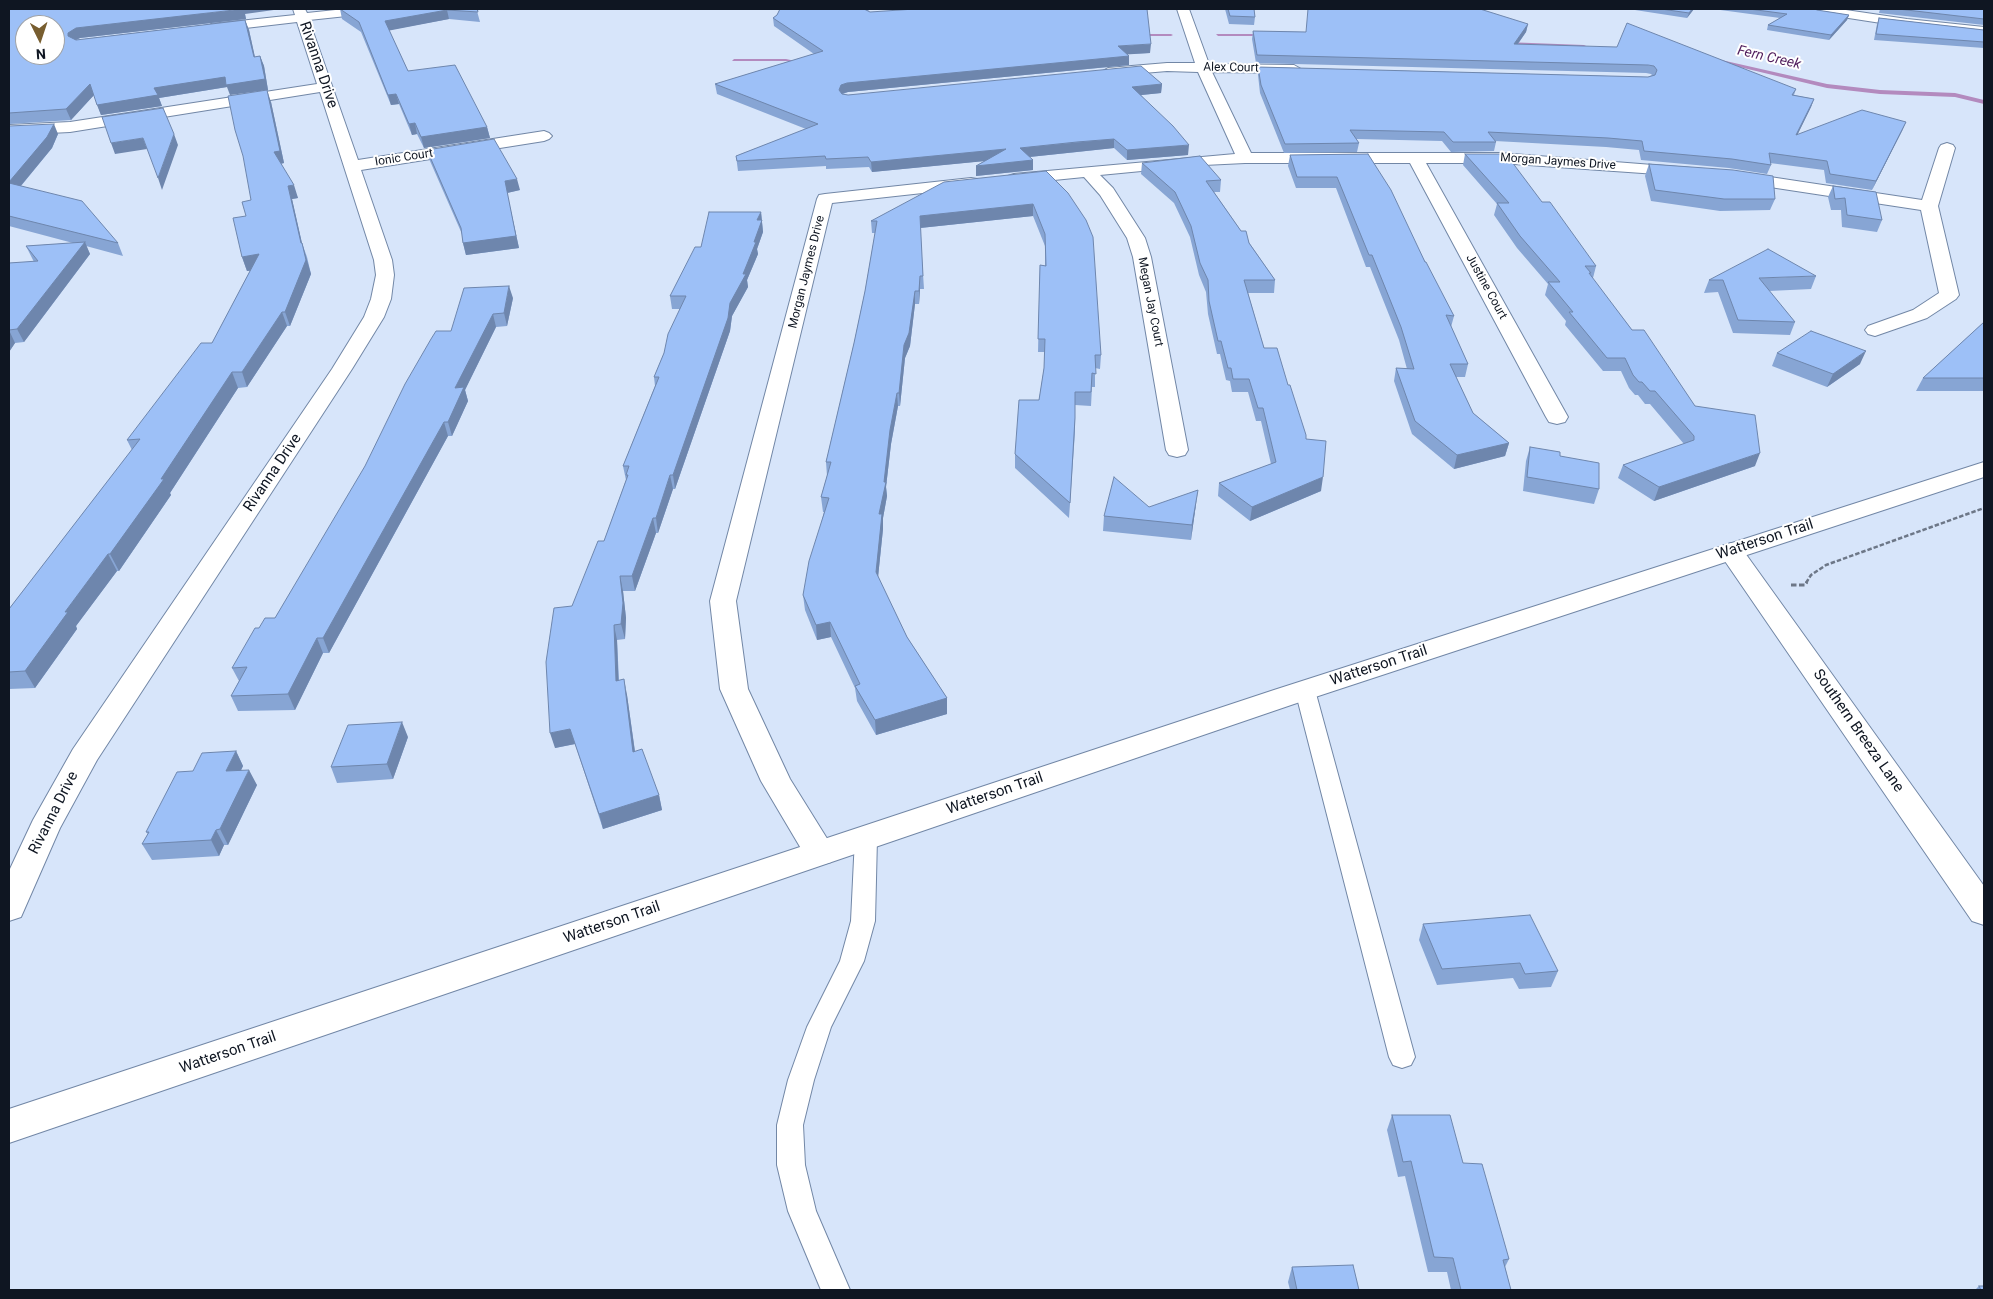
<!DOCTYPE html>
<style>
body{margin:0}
#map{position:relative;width:1993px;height:1299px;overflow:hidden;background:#d7e5fa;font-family:Roboto,sans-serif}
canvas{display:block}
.frame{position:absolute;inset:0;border:10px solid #0f1622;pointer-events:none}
.north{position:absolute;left:15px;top:15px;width:50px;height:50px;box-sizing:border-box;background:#fff;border:1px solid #9fa2a7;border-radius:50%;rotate:176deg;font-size:14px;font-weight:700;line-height:20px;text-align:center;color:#0f1622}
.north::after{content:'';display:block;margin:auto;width:18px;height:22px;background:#785e30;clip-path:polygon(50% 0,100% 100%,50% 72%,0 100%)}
</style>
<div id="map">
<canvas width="1993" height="1299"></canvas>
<div class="frame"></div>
<div class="north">N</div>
</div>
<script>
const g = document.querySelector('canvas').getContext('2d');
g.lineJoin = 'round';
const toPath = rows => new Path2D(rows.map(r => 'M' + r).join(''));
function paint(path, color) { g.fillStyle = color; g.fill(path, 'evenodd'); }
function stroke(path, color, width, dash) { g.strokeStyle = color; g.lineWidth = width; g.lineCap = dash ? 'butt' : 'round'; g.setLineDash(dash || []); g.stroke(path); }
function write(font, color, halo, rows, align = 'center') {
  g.font = font + ' Roboto,sans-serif'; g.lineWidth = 4; g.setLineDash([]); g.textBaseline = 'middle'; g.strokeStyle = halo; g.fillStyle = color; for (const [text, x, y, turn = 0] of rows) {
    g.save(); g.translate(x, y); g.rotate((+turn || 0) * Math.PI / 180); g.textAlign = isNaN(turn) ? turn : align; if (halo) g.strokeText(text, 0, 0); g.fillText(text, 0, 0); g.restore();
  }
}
paint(toPath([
 [1136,34,1171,34,1173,35,1171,36,1138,36,1136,34],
 [1216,34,1265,34,1267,35,1265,36,1218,36,1216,34],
 [1505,42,1584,45,1586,46,1584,47,1507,44,1505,42],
 [1708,57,1827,84,1880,90,1955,93,1984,100,1984,104,1955,97,1880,94,1827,88,1706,59,1708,57],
 [734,59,786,59,804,63,802,64,786,61,732,61,734,59]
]), '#b38abe');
const service = toPath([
 [1305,684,1312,685,1315,690,1415,1057,1411,1065,1402,1068,1393,1065,1389,1057,1295,690,1298,685,1305,684],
 [866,830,874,832,877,838,875,921,864,961,831,1027,814,1080,803,1125,805,1165,816,1211,850,1290,821,1290,788,1211,777,1165,777,1125,788,1080,807,1027,840,961,851,921,855,838,858,832,866,830]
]);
const minor = toPath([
 [293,9,305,9,307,13,345,9,381,9,375,13,309,20,358,160,544,131,549,133,552,136,549,139,544,141,361,170,392,260,394,275,391,299,384,317,352,369,97,760,60,828,21,917,9,921,9,871,33,820,73,749,332,369,364,317,371,299,376,275,374,260,320,92,70,132,9,135,9,125,70,122,317,84,297,22,211,32,205,28,211,24,295,15,293,9],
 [1177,9,1189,9,1209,64,1294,65,1301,69,1294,73,1212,72,1251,153,1500,153,1691,168,1693,171,1691,174,1685,176,1500,163,1426,163,1568,417,1565,422,1557,424,1549,422,1546,417,1410,163,1245,163,1204,165,1100,175,1113,188,1145,238,1151,257,1188,450,1185,455,1177,457,1169,455,1166,450,1133,257,1127,238,1100,195,1084,177,1014,184,1008,182,1006,179,1008,176,1014,174,1235,154,1198,72,1167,71,1108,76,1101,72,1108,68,1167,63,1195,63,1177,9],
 [1810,9,1839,9,1907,19,1984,27,1984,35,1907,27,1816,13,1810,9],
 [1947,143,1953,145,1955,148,1938,206,1959,295,1956,299,1927,318,1875,336,1868,334,1865,330,1868,326,1913,310,1939,293,1921,210,1737,182,1731,180,1729,177,1731,174,1737,172,1922,200,1939,148,1941,145,1947,143],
 [971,178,977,179,979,183,977,187,832,203,736,601,748,689,790,779,836,853,831,862,820,865,809,862,761,781,720,689,710,601,817,199,819,195,825,194,971,178],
 [1731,543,1740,546,1984,886,1984,925,1972,921,1718,551,1722,546,1731,543]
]);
const secondary = toPath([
 [1984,462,1984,477,1294,704,9,1143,9,1109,1274,690,1984,462]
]);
stroke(service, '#7287a6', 2);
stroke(minor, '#7287a6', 2);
stroke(secondary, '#7287a6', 2);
stroke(toPath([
 [1806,583,1811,575,1826,565,1984,508]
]), '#6d7787', 2.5, [4.5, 2]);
stroke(toPath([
 [1791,585,1805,585,1807,582]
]), '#6d7787', 3, [5.5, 2.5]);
paint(service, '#fff');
paint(minor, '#fff');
paint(secondary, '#fff');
paint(toPath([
 [9,9,245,14,246,19,80,38,76,40,245,20,249,30,255,57,260,56,264,66,268,90,227,87,159,98,162,106,101,115,94,95,71,120,9,124],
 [340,9,481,9,477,11,480,22,449,19,389,30,408,71,487,127,490,138,424,148,417,134,412,135,399,104,391,105,361,32,342,19],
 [780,9,892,9,870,9,868,11,870,12,1150,53,1127,54,1129,56,1129,65,848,92,843,94,848,95,1162,84,1161,93,1141,95,1188,155,1127,160,1114,148,1077,152,1029,157,1033,160,1033,170,976,176,976,166,984,161,872,172,869,167,826,169,826,166,738,171,736,156,806,129,717,94,715,84,814,54,774,26,773,18,777,15],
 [1225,9,1254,9,1255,17,1254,25,1229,24],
 [1635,9,1694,9,1687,18,1635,10],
 [1713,9,1815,9,1817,10,1849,15,1847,20,1829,40,1767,30,1768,25,1780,18],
 [1880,9,1984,9,1984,25,1879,13],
 [1879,18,1984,30,1984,48,1874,40,1877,24],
 [1528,24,1526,32,1518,44,1796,89,1794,95,1814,99,1811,107,1797,135,1906,122,1902,131,1872,190,1826,183,1824,170,1770,163,1771,165,1767,174,1729,168,1641,160,1639,150,1606,147,1495,141,1496,142,1494,151,1451,152,1442,141,1356,139,1359,143,1357,152,1284,153,1260,93,1258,75,1258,67,1648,77,1652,75,1651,74,1646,73,1256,63,1252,39,1253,31,1306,32],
 [271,102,284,163,281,164,298,198,292,199,302,243,307,257,311,274,290,326,287,326,247,387,238,388,170,493,171,495,119,571,117,571,76,626,77,629,35,688,9,689,9,609,132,450,127,440,212,343,250,271,247,271,242,257,246,216,251,200],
 [9,126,58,134,52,148,21,186,118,243,123,256,86,246,90,254,24,342,15,343,9,352,9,263,34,262,26,246,73,243,9,226],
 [427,150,520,190,507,193,519,248,466,255,463,243,462,234,430,161],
 [1368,154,1454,316,1451,327,1468,364,1465,377,1456,377,1473,413,1509,443,1505,456,1454,469,1412,434,1394,381,1396,368,1407,369,1399,340,1370,267,1366,267,1336,188,1296,188,1288,166,1290,155],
 [1465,154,1542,202,1596,266,1593,278,1592,278,1632,330,1695,406,1755,466,1654,501,1618,478,1623,465,1684,444,1650,404,1645,404,1638,395,1635,395,1629,388,1621,371,1603,371,1565,325,1566,321,1545,295,1548,284,1517,248,1494,215,1497,204,1463,165],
 [1142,163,1221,180,1220,192,1214,192,1275,280,1274,293,1248,293,1264,348,1288,385,1306,439,1321,491,1250,521,1218,496,1219,483,1271,464,1261,421,1256,421,1248,392,1232,392,1230,381,1226,380,1220,354,1217,354,1208,314,1206,292,1199,275,1190,237,1174,203,1141,174],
 [1649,164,1775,199,1770,210,1720,211,1651,201,1645,176],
 [1046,171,1101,355,1100,369,1095,368,1095,387,1092,387,1091,406,1075,405,1075,432,1069,518,1015,468,1015,454,1039,400,1044,368,1045,352,1038,352,1040,265,1045,266,1045,246,1033,216,920,228,924,289,920,289,919,304,915,304,910,346,905,358,900,406,898,406,891,444,886,487,887,496,883,518,883,529,878,577,907,637,947,698,947,714,876,735,857,701,855,688,831,637,817,640,805,610,803,595,824,512,823,512,821,497,827,476,826,462,854,343,865,291,875,233,872,233,871,221],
 [1833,186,1882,220,1877,232,1842,227,1841,210,1831,210,1828,197],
 [761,212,763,232,757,249,758,254,747,280,748,287,732,316,730,331,675,489,673,489,658,533,656,533,635,591,623,591,626,618,625,639,617,640,619,680,627,695,635,751,659,795,662,810,603,829,575,744,555,748,572,606,604,541,626,480,623,466,655,386,654,377,664,353,680,309,672,309,670,296,701,247],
 [1816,276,1811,289,1769,291,1795,322,1790,335,1733,333,1718,292,1704,293,1709,280],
 [513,298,507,326,496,327,465,390,468,401,452,436,448,436,329,653,323,653,295,710,238,711,231,696,239,681,232,668,259,628,275,618,451,331],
 [1984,322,1984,391,1916,391,1923,378],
 [1777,353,1860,364,1827,387,1772,366],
 [1530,447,1560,456,1599,489,1594,504,1523,491,1526,461],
 [1196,504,1191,540,1103,531,1104,516,1149,507],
 [408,737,393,779,337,783,331,767],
 [236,751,243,766,241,770,257,785,228,845,224,845,219,856,152,860,142,844,148,834,146,832,193,771],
 [1423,924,1558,971,1551,987,1519,989,1513,978,1437,985,1419,940],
 [1392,1115,1463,1163,1509,1259,1505,1267,1511,1290,1451,1290,1447,1272,1428,1272,1405,1176,1398,1177,1387,1130],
 [1292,1267,1359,1290,1290,1290,1288,1282],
 [1979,1286,1984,1290,1975,1290]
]), '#87a5d4');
paint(toPath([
 [243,9,281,9,245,14,246,19,80,38,72,42,68,36,68,33,76,28],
 [1692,9,1694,9,1687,18,1689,13],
 [447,10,449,19,387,31,385,21],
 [1849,15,1847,20,1829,40,1831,35],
 [245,20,249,30,257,67,254,57],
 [1528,24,1526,32,1512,52,1514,44],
 [1151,44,1150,53,1118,55,1118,46],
 [260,56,264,66,268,90,230,95,227,87,159,98,162,106,101,115,97,105],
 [1129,56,1129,65,848,92,841,94,839,90,841,85,847,83],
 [90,84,94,95,71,120,66,109],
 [1162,84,1161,93,1132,96,1132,87],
 [267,90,271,102,284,163,278,164,274,152],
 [396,94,399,104,391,105,388,95],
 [1814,99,1811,107,1793,144,1796,135],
 [1906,122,1902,131,1872,190,1876,181],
 [415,123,417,134,412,135,409,124],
 [54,124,58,134,52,148,14,194,9,182],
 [487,127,490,138,424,148,421,137],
 [174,134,178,145,162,190,158,178],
 [143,138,147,149,115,154,111,143],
 [1114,139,1114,148,1020,158,1020,148],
 [1189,145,1188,155,1127,160,1127,150],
 [1006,149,1006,159,872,172,871,162],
 [1033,160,1033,170,976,176,976,166],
 [517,179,520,190,507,193,519,248,466,255,463,243,505,181],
 [294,185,298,198,292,199,305,257,301,243,288,186],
 [1033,204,1033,216,920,228,920,216],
 [761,212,763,232,757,249,758,254,747,280,748,287,732,316,730,331,675,489,673,475,730,303,743,274,754,242,757,220],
 [85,242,90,254,24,342,17,329],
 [302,243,311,274,290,326,285,312],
 [259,254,264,268,247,271,242,257],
 [920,276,920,289,919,304,919,291],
 [509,286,513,298,507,326,504,313],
 [915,291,915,304,910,346,905,358,900,406,899,393,904,345],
 [282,312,287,326,247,387,242,372],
 [493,314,496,327,465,390,468,401,452,436,448,422,455,388],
 [9,330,15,343,9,352],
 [1866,351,1860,364,1827,387,1833,374],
 [232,372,238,388,170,493,171,495,119,571,110,554],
 [897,393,898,406,891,444,886,487,887,496,883,518,883,529,877,587,876,572,879,514,890,430],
 [444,422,448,436,329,653,323,638],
 [1509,443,1505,456,1454,469,1457,455],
 [1760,453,1755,466,1654,501,1659,487],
 [670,475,673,489,658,533,656,518],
 [1323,477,1321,491,1250,521,1252,507],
 [1198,490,1196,504,1191,540,1192,525],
 [653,518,656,533,635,591,632,576],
 [108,554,117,571,76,626,77,629,35,688,25,671,65,612],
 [620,576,623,591,626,618,625,639,621,624],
 [830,622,831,637,817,640,816,625],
 [614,625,617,640,619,696,616,681],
 [317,638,323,653,295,710,288,694],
 [624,679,627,695,637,767,633,752],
 [947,698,947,714,876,735,875,720],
 [402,722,408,737,393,779,387,764],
 [570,729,575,744,555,748,550,733],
 [236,751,243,766,233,787,226,771],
 [249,770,257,785,228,845,220,829],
 [659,795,662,810,603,829,599,814],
 [216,830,224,845,219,856,211,840]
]), '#6e86ad');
const building = toPath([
 [9,9,243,9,76,28,68,33,68,36,76,40,245,20,254,57,260,56,265,79,226,85,225,77,154,88,158,95,97,105,90,84,66,109,9,113,9,9],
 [25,25,55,25,55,55,25,55,25,25],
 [340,9,477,9,478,12,447,10,385,21,408,71,455,65,487,127,421,137,415,123,409,124,396,94,388,95,359,22,340,9],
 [780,9,864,9,870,12,915,9,1147,9,1151,44,1118,46,1129,56,847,83,841,85,839,90,842,94,848,95,1141,66,1162,84,1132,87,1173,126,1189,145,1127,150,1114,139,1077,142,1020,148,1033,160,976,166,1006,149,871,162,868,157,826,159,825,156,737,161,736,156,818,124,715,84,823,51,773,18,777,15,780,9],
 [1228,9,1254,9,1255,17,1230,16,1228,9],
 [1308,9,1480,9,1528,24,1514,44,1617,47,1627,23,1796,89,1792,95,1814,99,1796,135,1862,110,1906,122,1876,181,1830,174,1827,161,1769,153,1771,165,1732,159,1644,151,1642,141,1608,138,1488,132,1496,142,1453,142,1444,132,1350,130,1359,143,1285,144,1261,85,1258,67,1648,77,1655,75,1657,70,1654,66,1648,65,1257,55,1253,31,1306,32,1308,9],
 [1661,9,1692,9,1689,13,1661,9],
 [1749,9,1815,9,1817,10,1849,15,1831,35,1768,25,1787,14,1749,9],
 [1898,9,1984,9,1984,19,1898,9],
 [1879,18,1984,30,1984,42,1876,34,1879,18],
 [267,90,280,151,274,152,294,185,288,186,301,243,302,243,306,260,285,312,282,312,242,372,232,372,161,479,164,479,110,554,108,554,65,612,68,612,25,671,9,672,9,609,140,439,127,440,201,343,212,343,259,254,242,257,233,218,246,216,242,202,251,200,243,156,235,130,228,96,267,90],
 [163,108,174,134,158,178,143,138,111,143,102,117,163,108],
 [54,124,47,137,9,182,9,126,54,124],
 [494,139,517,179,505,181,516,236,463,243,461,228,427,150,494,139],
 [1368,154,1391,190,1425,262,1426,262,1454,316,1446,315,1468,364,1450,364,1473,413,1509,443,1457,455,1415,421,1396,368,1414,369,1401,327,1372,255,1369,255,1337,177,1297,177,1290,155,1368,154],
 [1465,154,1506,154,1542,202,1550,202,1596,266,1585,266,1591,273,1589,273,1632,330,1644,330,1695,406,1755,415,1760,453,1659,487,1623,465,1694,440,1694,436,1655,391,1650,391,1642,382,1639,382,1633,375,1625,358,1607,358,1569,312,1573,312,1548,282,1560,282,1520,236,1497,203,1509,203,1465,154],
 [1200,156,1221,180,1206,181,1241,231,1246,231,1249,243,1275,280,1244,280,1264,348,1277,348,1288,385,1290,385,1306,435,1306,439,1326,441,1323,477,1252,507,1219,483,1276,462,1263,408,1258,408,1249,379,1233,379,1231,368,1228,368,1221,341,1218,341,1209,301,1208,280,1200,263,1191,226,1175,192,1142,163,1200,156],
 [1649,164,1733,170,1773,176,1775,199,1724,199,1655,190,1649,164],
 [1046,171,1068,193,1086,220,1093,237,1101,355,1095,355,1096,374,1092,373,1091,392,1075,392,1075,418,1070,503,1015,454,1019,400,1039,400,1044,368,1045,339,1038,339,1040,265,1046,266,1045,234,1033,204,920,216,923,276,920,276,919,291,915,291,909,333,904,345,899,393,897,393,890,430,884,482,886,482,879,514,882,514,876,572,907,637,947,698,875,720,855,686,860,684,830,622,816,625,803,595,809,561,829,498,821,497,831,462,826,462,854,343,865,291,877,221,871,221,944,182,1046,171],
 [9,183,82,201,118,243,9,216,9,183],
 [1833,186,1876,192,1882,220,1847,215,1845,198,1835,199,1833,186],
 [709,212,761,212,757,220,762,220,754,242,756,242,743,274,746,274,730,303,728,318,673,475,670,475,656,518,653,518,632,576,620,576,623,603,621,624,614,625,616,681,624,679,633,752,642,749,659,795,599,814,570,729,550,733,546,662,554,608,572,606,598,541,604,541,628,475,626,475,629,466,623,466,659,377,654,377,664,353,668,334,686,296,670,296,695,247,701,247,709,212],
 [85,242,17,329,9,330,9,263,38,261,26,246,85,242],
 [1768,249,1816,276,1759,278,1795,322,1738,320,1723,280,1709,280,1768,249],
 [509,286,504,313,493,314,455,388,464,387,448,422,444,422,323,638,317,638,288,694,231,696,247,667,232,668,255,628,259,628,265,618,275,618,365,466,405,384,431,339,436,331,451,331,464,288,509,286],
 [1984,322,1984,378,1923,378,1984,322],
 [1811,331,1866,351,1833,374,1777,353,1811,331],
 [1530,447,1560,452,1560,456,1599,463,1599,489,1527,477,1530,447],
 [1114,477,1149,507,1198,490,1192,525,1104,516,1114,477],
 [402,722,387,764,331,767,348,725,402,722],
 [236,751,226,771,249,770,220,829,216,830,211,840,142,844,149,832,146,832,177,772,193,771,202,753,236,751],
 [1530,915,1558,971,1525,974,1520,963,1442,969,1423,924,1530,915],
 [1392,1115,1450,1115,1463,1163,1482,1164,1509,1259,1503,1260,1511,1290,1461,1290,1453,1258,1434,1257,1411,1161,1403,1162,1392,1115],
 [1353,1265,1359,1290,1297,1290,1292,1267,1353,1265],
 [1979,1286,1984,1286,1984,1290,1981,1290,1979,1286]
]);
paint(building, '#9dc0f7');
stroke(building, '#6e86ad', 1);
write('12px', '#0f1622', '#fff', [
 ["Alex Court",1231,68,1],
 ["Ionic Court",404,158,-9],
 ["Morgan Jaymes Drive",1558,162,4],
 ["Morgan Jaymes Drive",807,272,-76],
 ["Justine Court",1486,287,61],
 ["Megan Jay Court",1150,302,79]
]);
write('italic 14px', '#501d5c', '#fff', [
 ["Fern Creek",1769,58,13]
]);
write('15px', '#0f1622', '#fff', [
 ["Rivanna Drive",318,65,71],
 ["Rivanna Drive",273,473,-56],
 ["Watterson Trail",1765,540,-18],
 ["Watterson Trail",1379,666,-18],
 ["Southern Breeza Lane",1858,731,55],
 ["Watterson Trail",995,794,-19],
 ["Rivanna Drive",54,813,-63],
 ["Watterson Trail",612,923,-19],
 ["Watterson Trail",228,1053,-19]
]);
</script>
